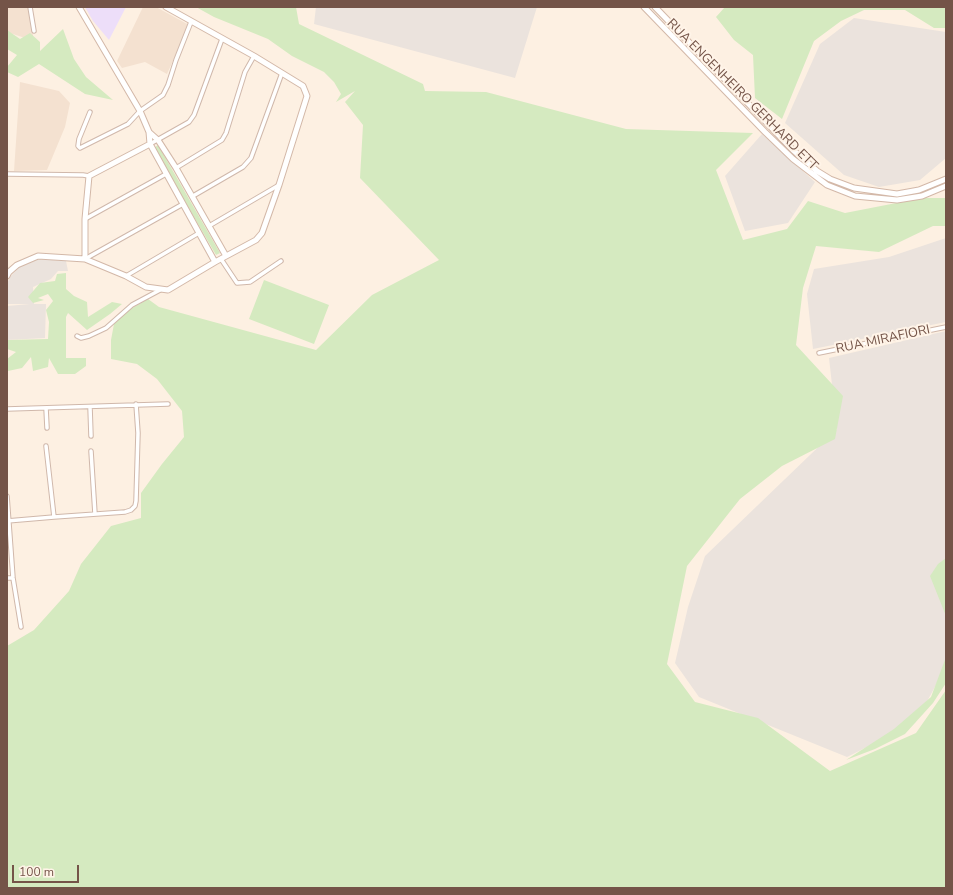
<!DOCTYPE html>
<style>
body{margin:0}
#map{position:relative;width:953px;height:895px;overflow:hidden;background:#fdf0e2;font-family:"Nunito Sans",sans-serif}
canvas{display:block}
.frame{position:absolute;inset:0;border:8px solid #745448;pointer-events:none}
.scale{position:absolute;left:12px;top:865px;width:67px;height:18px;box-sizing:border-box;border:2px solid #745448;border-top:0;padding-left:5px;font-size:12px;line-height:14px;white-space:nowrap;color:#745448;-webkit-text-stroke:3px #fff4e8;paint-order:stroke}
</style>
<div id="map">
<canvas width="953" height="895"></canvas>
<div class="frame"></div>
<div class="scale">100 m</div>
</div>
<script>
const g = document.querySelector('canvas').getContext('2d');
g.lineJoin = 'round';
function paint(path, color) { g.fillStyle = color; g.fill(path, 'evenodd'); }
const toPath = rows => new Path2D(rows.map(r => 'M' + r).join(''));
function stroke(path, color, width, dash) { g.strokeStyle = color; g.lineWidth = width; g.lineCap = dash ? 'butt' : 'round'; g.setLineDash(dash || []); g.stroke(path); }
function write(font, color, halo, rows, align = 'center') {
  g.font = font + ' "Nunito Sans",sans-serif'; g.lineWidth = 4; g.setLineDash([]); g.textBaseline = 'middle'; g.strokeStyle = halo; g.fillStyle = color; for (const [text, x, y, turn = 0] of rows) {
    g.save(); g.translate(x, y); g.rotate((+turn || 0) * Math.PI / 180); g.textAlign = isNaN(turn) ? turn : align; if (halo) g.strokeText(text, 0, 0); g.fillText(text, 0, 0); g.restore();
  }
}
paint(toPath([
 [7,7,28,7,34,41,7,32],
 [143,7,156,7,189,25,167,74,145,62,122,68,117,61],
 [20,82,59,91,70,103,65,127,47,170,14,171]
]), '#f4e1d0');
paint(toPath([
 [316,7,537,7,515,78,314,24],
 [854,18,946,32,946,158,920,180,879,187,844,175,785,123,820,44],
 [762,134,815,182,788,223,745,231,725,176],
 [946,238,946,322,813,349,807,294,814,269,889,257],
 [40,259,66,261,68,271,58,271,51,279,33,287,34,304,46,304,45,338,7,340,7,306,30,304,7,304,7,284,10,277,21,265],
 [946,331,946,367,945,368,946,382,946,667,915,723,847,757,699,697,675,663,688,607,705,556,837,429,829,358]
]), '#ebe3dd');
paint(toPath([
 [85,7,126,7,109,40,93,21]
]), '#eddef9');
paint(toPath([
 [196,7,296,7,299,24,423,84,425,91,486,92,626,129,753,133,716,170,743,240,787,229,808,201,845,213,922,198,946,198,946,226,933,226,879,252,816,246,803,288,796,345,843,396,835,439,782,466,740,499,687,566,667,664,695,702,758,718,830,771,916,733,946,690,946,888,7,888,7,646,34,630,69,591,81,564,111,526,141,518,141,493,162,464,184,437,182,411,157,379,137,364,111,359,111,340,114,324,127,311,148,299,159,307,316,350,372,295,439,260,360,178,363,125,345,102,355,91,336,102,341,94,334,82,324,72,292,56,268,39,214,17],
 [725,7,946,7,946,28,934,28,905,10,864,10,841,21,814,41,782,119,755,98,753,55,734,40,716,17],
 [63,29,74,59,86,77,113,100,85,94,39,64,18,77,7,72,7,67,17,55,7,49,7,30,20,39,30,33,40,42,40,51],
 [158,145,220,253,216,255,154,148],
 [66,273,66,289,74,296,87,302,88,317,112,302,122,304,110,314,87,330,68,313,66,317,66,358,86,358,86,366,75,374,58,374,49,358,48,367,33,371,31,357,22,368,8,371,7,359,16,352,7,349,7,340,48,339,49,322,46,310,53,301,48,294,38,298,44,300,33,303,28,297,40,283,55,281,57,274],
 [264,280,329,305,314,344,249,319],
 [946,558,946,616,930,576,938,564],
 [946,657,946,683,933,703,905,734,875,749,846,760,894,729,931,697]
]), '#d5eac0');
const street = toPath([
 [30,7,34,31],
 [90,112,79,139,78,146,80,148,128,124,140,111,163,95,168,85,176,60,191,22],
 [150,144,189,122,194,115,222,39],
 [176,168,222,140,226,133,245,72,254,56],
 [7,174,83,175,89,176],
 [193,196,243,167,251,158,282,73],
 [85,219,166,174],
 [209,226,279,185],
 [85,259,183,204],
 [221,259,237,283,250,282,281,261],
 [126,276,199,233],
 [77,336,81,338,89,336,106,328,132,305,160,290],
 [819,353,946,327],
 [90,407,91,436],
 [46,408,47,428],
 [7,409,168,404],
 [46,446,54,517],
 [91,451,95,514],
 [7,496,13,578,21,627],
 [7,521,54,517,125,512,131,510,135,506,136,501,138,433,136,404],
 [7,578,13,578]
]);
const secondary = toPath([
 [79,7,140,111,149,132,150,144,215,262],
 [644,7,765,132,793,159,827,185,855,196,897,200,922,196,946,186],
 [655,7,793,150,817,171,830,179,854,188,897,194,919,190,946,179],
 [149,132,158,140,176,168,226,256],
 [150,144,89,176,85,219,85,259,126,276,146,287,168,290,215,262,256,240,262,233,279,185,307,96,303,86,254,56,166,7],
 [7,276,9,272,17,265,38,256,85,259]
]);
stroke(street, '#d0b8ab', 5.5);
stroke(secondary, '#d3b8a8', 7);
stroke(street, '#fff', 3.5);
stroke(secondary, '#fff', 5);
write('13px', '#745448', '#fff4e8', [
 ["RUA ENGENHEIRO GERHARD ETT",742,95,45],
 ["RUA MIRAFIORI",883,340,-12]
]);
</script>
